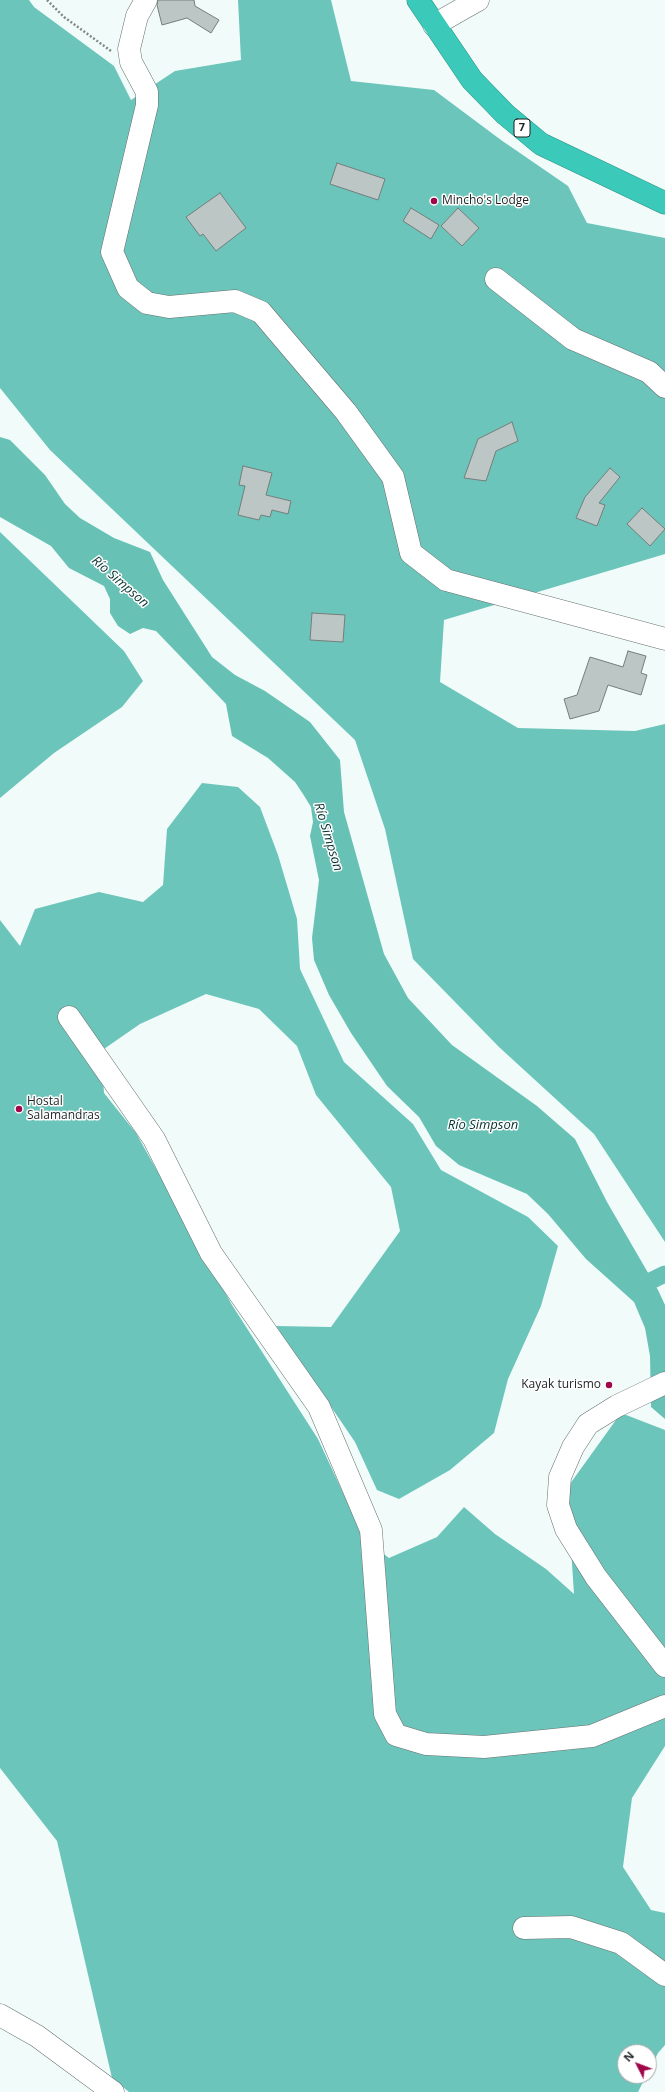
<!DOCTYPE html>
<meta charset="utf-8">
<style>
body{margin:0}
#map{position:relative;width:665px;height:2092px;overflow:hidden;background:#f1fcfa;font-family:"Open Sans",sans-serif}
canvas{display:block}
.north{position:absolute;left:617px;top:2044px;width:40px;height:40px;box-sizing:border-box;background:#fff;border:1px solid #a5a7a7;border-radius:50%;rotate:312deg;font-size:11px;font-weight:700;line-height:16px;text-align:center;color:#1e2222}
.north::after{content:'';display:block;margin:auto;width:14px;height:18px;background:#a0064a;clip-path:polygon(50% 0,100% 100%,50% 72%,0 100%)}
</style>
<div id="map">
<canvas width="665" height="2092"></canvas>
<div class="north">N</div>
</div>
<script>
const g = document.querySelector('canvas').getContext('2d');
g.lineJoin = 'round';
function paint(path, color) { g.fillStyle = color; g.fill(path, 'evenodd'); }
const toPath = rows => new Path2D(rows.map(r => 'M' + r).join(''));
function stroke(path, color, width, dash) { g.strokeStyle = color; g.lineWidth = width; g.lineCap = dash ? 'butt' : 'round'; g.setLineDash(dash || []); g.stroke(path); }
function write(font, color, halo, rows, align = 'center') {
  g.font = font + ' "Open Sans",sans-serif'; g.lineWidth = 3; g.setLineDash([]); g.textBaseline = 'middle'; g.strokeStyle = halo; g.fillStyle = color; for (const [text, x, y, turn = 0] of rows) {
    g.save(); g.translate(x, y); g.rotate((+turn || 0) * Math.PI / 180); g.textAlign = isNaN(turn) ? turn : align; if (halo) g.strokeText(text, 0, 0); g.fillText(text, 0, 0); g.restore();
  }
}
paint(toPath([
 [0,0,29,0,34,7,114,66,131,100,175,71,241,60,238,0,331,0,351,81,434,90,501,140,568,186,587,223,665,238,665,554,444,620,440,682,518,728,635,731,665,724,665,1242,594,1134,499,1047,413,959,385,829,355,740,50,450,0,388],
 [0,532,124,651,143,681,122,707,54,753,0,798],
 [202,783,238,787,260,807,278,855,297,919,300,969,344,1062,413,1124,441,1170,528,1217,558,1246,541,1306,508,1379,494,1433,450,1470,399,1499,377,1490,355,1442,276,1326,331,1327,400,1231,391,1187,316,1095,297,1046,259,1009,206,994,140,1024,101,1051,104,1093,136,1133,232,1305,318,1439,365,1540,389,1558,437,1537,464,1507,495,1534,546,1569,574,1594,567,1488,621,1413,665,1430,665,1746,632,1798,623,1867,651,1910,665,1913,665,2045,658,2053,649,2071,649,2052,625,2052,625,2076,646,2076,638,2092,129,2092,112,2078,57,1841,0,1768,0,920,20,946,35,909,99,892,143,902,163,885,167,829]
]), '#6cc5ba');
paint(toPath([
 [0,437,10,440,45,475,65,504,80,518,114,538,150,552,163,580,212,657,235,675,265,691,310,722,340,760,344,812,384,954,408,998,452,1045,537,1106,575,1139,607,1202,658,1290,665,1305,665,1419,651,1407,650,1356,645,1328,634,1302,586,1259,548,1214,527,1194,459,1165,436,1146,419,1117,387,1086,351,1033,329,995,314,960,312,938,319,880,310,836,313,822,311,807,303,794,295,782,268,758,232,736,226,704,156,631,143,628,130,634,118,626,110,613,110,599,104,586,69,568,51,546,0,517]
]), '#68c1b5');
stroke(toPath([
 [636,1288,665,1274]
]), '#68c1b5', 17);
const building = toPath([
 [158,0,194,0,195,6,219,20,211,33,187,18,162,25,157,5,158,0],
 [337,163,385,179,378,200,330,184,337,163],
 [220,193,246,228,216,251,203,234,200,236,186,217,220,193],
 [411,208,439,225,431,239,403,221,411,208],
 [458,208,479,228,462,246,441,226,458,208],
 [512,422,518,441,496,451,486,481,464,478,478,439,512,422],
 [243,466,272,473,266,495,291,501,288,514,272,510,270,517,261,515,259,520,238,515,245,486,239,485,243,466],
 [610,468,620,477,599,503,605,505,597,526,576,518,585,497,610,468],
 [642,508,665,529,650,546,627,524,642,508],
 [312,613,345,615,343,642,310,640,312,613],
 [628,651,646,656,641,673,647,675,641,695,608,685,599,711,570,719,564,699,577,695,590,657,623,667,628,651]
]);
paint(building, '#bcc7c5');
stroke(building, '#747e7c', 1);
const minor = toPath([
 [146,0,137,16,129,49,131,62,147,92,147,105,112,252,128,288,147,303,169,307,235,301,261,312,346,412,393,477,411,553,446,580,665,639],
 [434,25,478,0],
 [496,279,573,339,649,372,665,387],
 [69,1017,154,1139,211,1253,319,1407,371,1530,385,1714,396,1735,426,1744,484,1747,592,1736,665,1706],
 [665,1383,617,1406,588,1424,573,1447,560,1477,558,1505,566,1529,596,1577,665,1666],
 [524,1928,571,1927,621,1943,665,1975],
 [0,2015,37,2036,113,2092]
]);
const highway = toPath([
 [418,0,472,80,505,114,541,144,665,203]
]);
stroke(minor, '#66706e', 23);
stroke(highway, '#318f85', 23);
stroke(toPath([
 [47,0,64,17,111,51]
]), '#818988', 2.5, [2, 2]);
stroke(minor, '#fff', 22);
stroke(highway, '#3bc9ba', 22);
for (const [x, y, r, color] of [
 [434,201,4,"#a0064a"],
 [19,1109,4,"#a0064a"],
 [609,1385,4,"#a0064a"]
]) { const dot = new Path2D(); dot.arc(x, y, r, 0, 2 * Math.PI); g.fillStyle = color; g.fill(dot); stroke(dot, '#fff', 1.5); }
for (const [x, y, w] of [
 [522,128,16]
]) { const box = new Path2D(); box.roundRect(x - w / 2, y - 9, w, 18, 3); g.fillStyle = '#fff'; g.fill(box); stroke(box, '#1e2222', 1); }
write('bold 11px', '#1e2222', null, [
 ["7",522,128]
]);
write('12px', '#1e2222', '#fff', [
 ["Mincho's Lodge",442,201],
 ["Hostal",27,1102],
 ["Salamandras",27,1116],
 ["Kayak turismo",601,1385,"right"]
], 'left');
write('italic 13px', '#05322d', '#fff', [
 ["Río Simpson",120,582,41],
 ["Río Simpson",328,837,73],
 ["Río Simpson",483,1125]
]);
</script>
